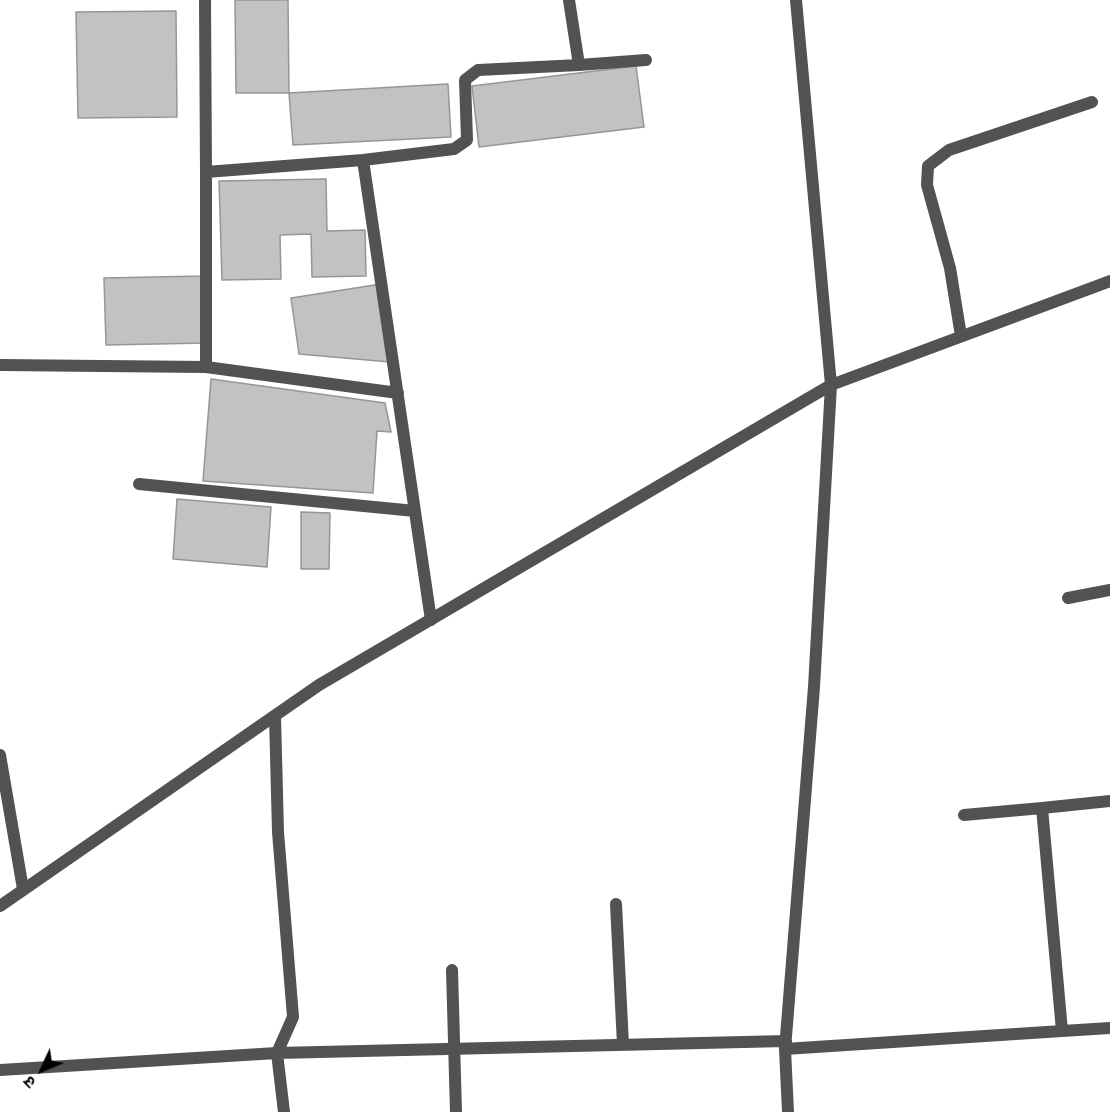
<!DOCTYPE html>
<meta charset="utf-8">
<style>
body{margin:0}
#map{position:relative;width:1110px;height:1112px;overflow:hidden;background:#fff;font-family:"Exo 2","Noto Sans Devanagari",sans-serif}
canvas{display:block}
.north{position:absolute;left:12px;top:1040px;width:60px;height:60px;-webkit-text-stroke:4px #fff;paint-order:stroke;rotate:226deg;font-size:16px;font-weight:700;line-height:24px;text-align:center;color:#000}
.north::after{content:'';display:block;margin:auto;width:21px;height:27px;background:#000;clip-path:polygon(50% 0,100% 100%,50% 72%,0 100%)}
</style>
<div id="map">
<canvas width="1110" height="1112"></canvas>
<div class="north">उ</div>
</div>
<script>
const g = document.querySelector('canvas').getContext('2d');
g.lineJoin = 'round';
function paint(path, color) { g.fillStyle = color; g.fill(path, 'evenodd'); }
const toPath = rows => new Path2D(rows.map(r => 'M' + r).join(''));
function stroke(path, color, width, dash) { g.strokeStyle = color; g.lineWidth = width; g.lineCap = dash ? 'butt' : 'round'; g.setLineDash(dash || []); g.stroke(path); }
const building = toPath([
 [235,0,288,0,289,93,236,93,235,0],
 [176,11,177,117,78,118,76,12,176,11],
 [636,66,644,127,479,147,472,86,636,66],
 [448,84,451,137,293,145,289,93,448,84],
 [326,179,327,231,365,230,366,276,312,277,311,234,280,235,281,279,222,280,219,181,326,179],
 [204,276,206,343,106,345,104,278,204,276],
 [381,284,390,362,299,354,291,298,381,284],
 [211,379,385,403,391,432,377,431,373,493,203,481,211,379],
 [177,499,271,507,267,567,173,559,177,499],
 [301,512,330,513,329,569,301,569,301,512]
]);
paint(building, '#c2c2c2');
stroke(building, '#969696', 1.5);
stroke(toPath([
 [205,0,206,172,363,160,431,620],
 [579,65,646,60],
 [363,160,454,149,467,140,465,80,478,70,579,65,569,0],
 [206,172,206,367,398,393],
 [961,336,950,268,927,185,928,166,949,150,1092,102],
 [0,365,206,367],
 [139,484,415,511],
 [1068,598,1110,590],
 [0,755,23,889],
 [964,815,1042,808],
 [616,904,623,1045],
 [452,970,456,1112],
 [1062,1031,1110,1028],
 [785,1049,814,687,831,385,796,0],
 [0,1070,277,1053,293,1017,278,832,275,716],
 [284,1112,277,1053,786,1041],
 [788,1112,785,1049,1062,1031,1042,808,1110,801]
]), '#525252', 12);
stroke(toPath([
 [0,906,319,685,831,385,1110,281]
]), '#525252', 12);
</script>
